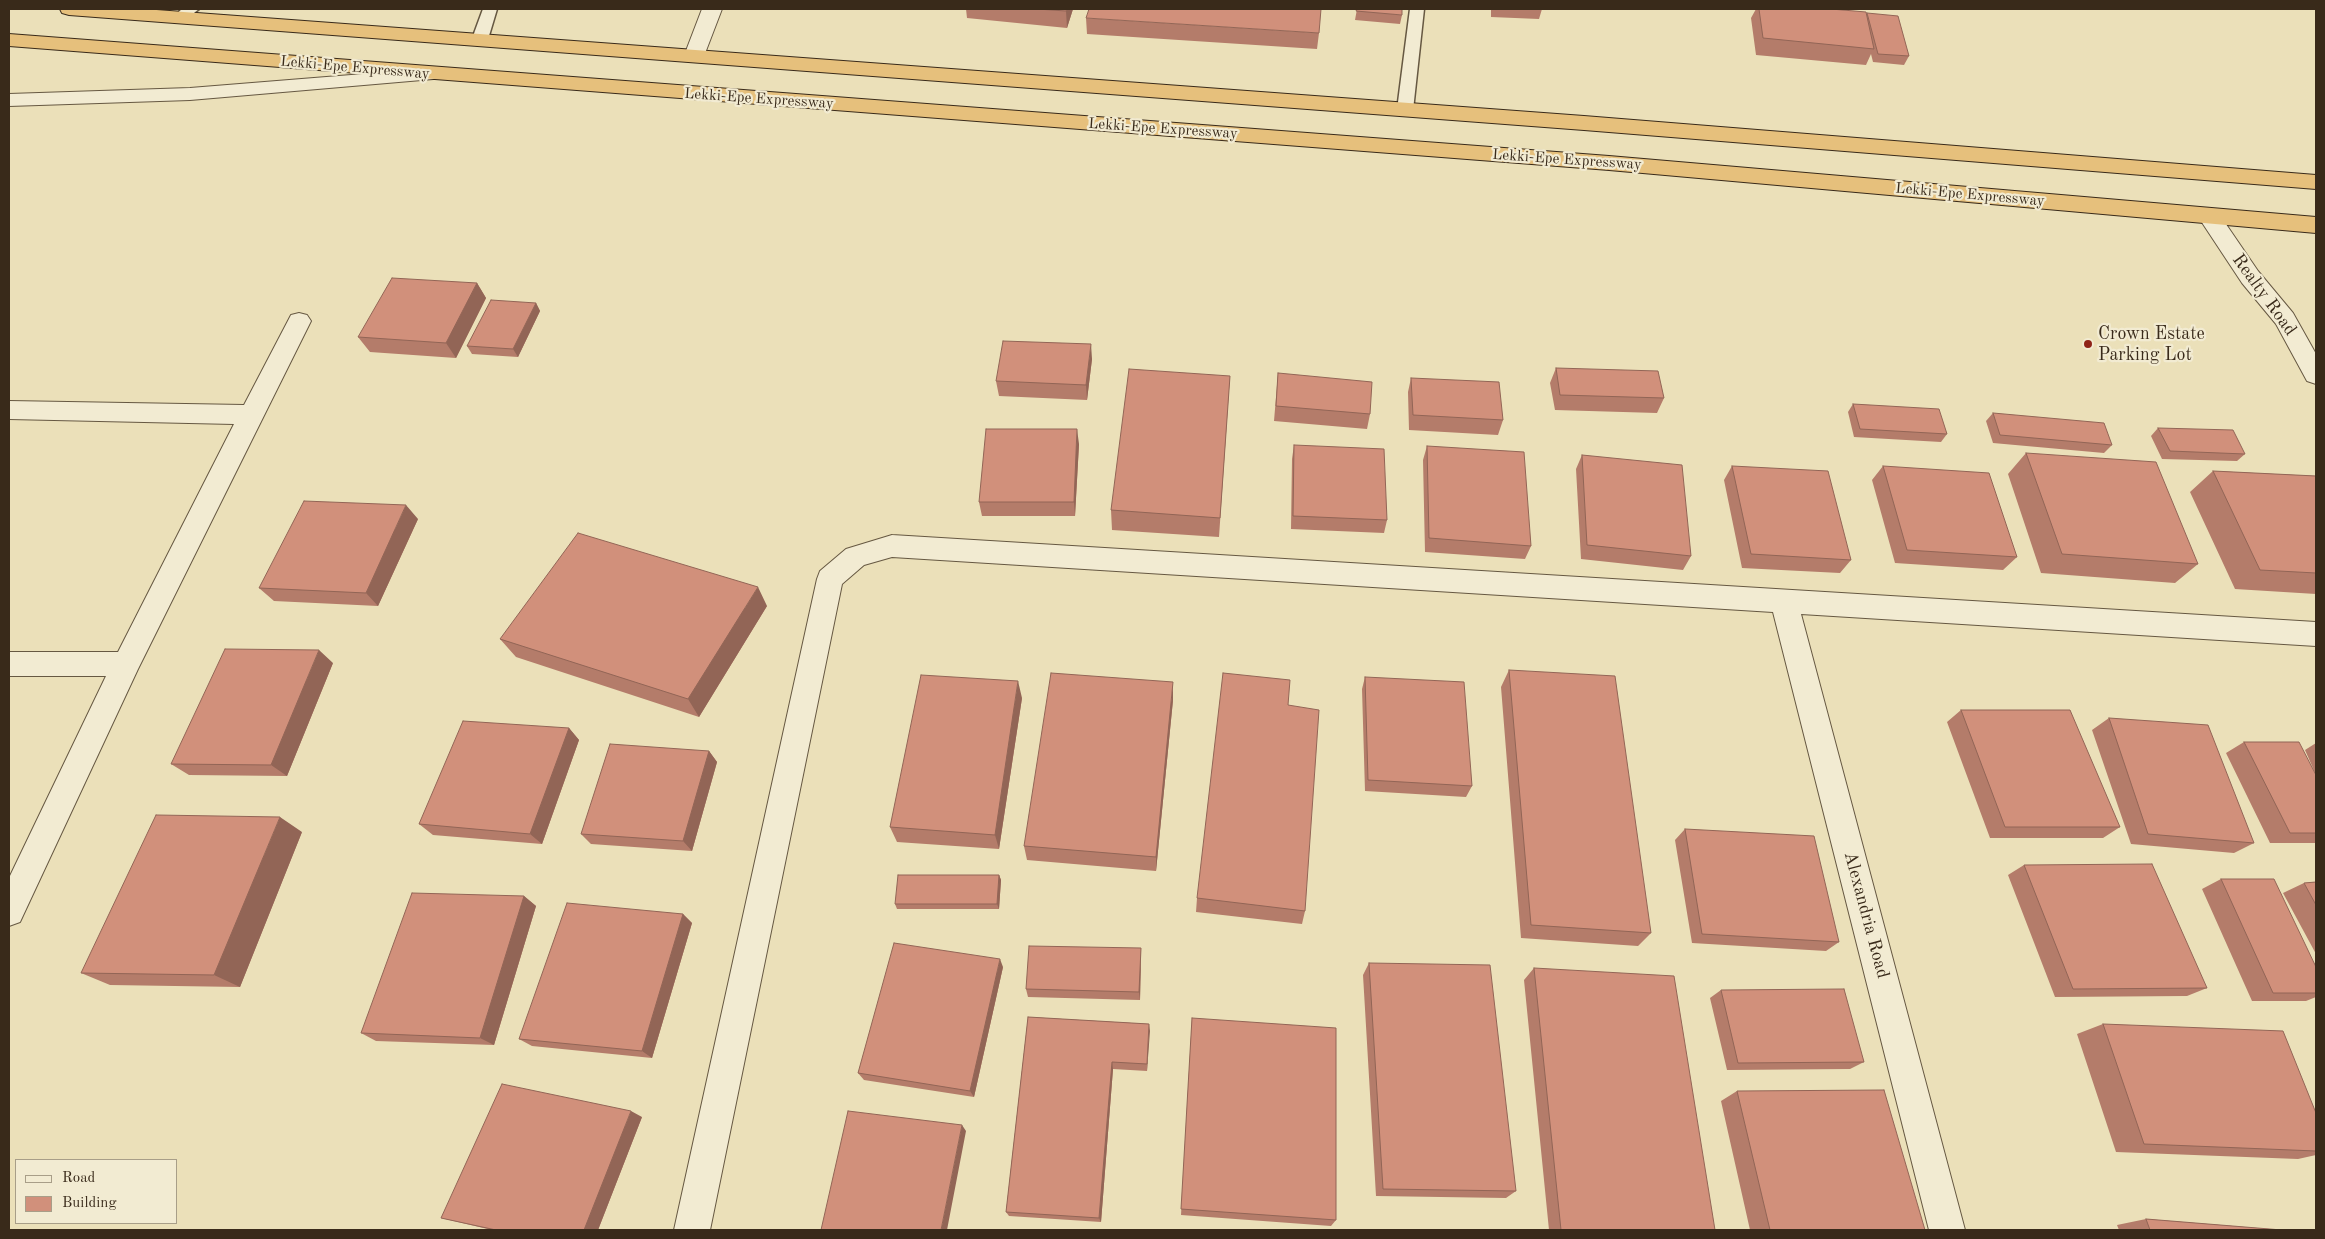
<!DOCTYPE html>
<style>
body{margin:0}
#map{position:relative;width:2325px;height:1239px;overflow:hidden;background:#ebe0b9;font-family:"Old Standard TT",serif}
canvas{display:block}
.frame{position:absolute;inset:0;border:10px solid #392a1a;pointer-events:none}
.legend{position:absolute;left:15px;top:1159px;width:162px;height:65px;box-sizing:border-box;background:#f2ebd2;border:1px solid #a89e88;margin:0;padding:6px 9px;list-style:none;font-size:15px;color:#392a1a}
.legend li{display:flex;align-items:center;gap:10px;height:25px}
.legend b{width:25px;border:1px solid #a89e88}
</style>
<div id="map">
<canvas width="2325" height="1239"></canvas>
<div class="frame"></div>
<ul class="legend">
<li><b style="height:6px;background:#f2ebd2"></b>Road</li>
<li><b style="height:14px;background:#d1907b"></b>Building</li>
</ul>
</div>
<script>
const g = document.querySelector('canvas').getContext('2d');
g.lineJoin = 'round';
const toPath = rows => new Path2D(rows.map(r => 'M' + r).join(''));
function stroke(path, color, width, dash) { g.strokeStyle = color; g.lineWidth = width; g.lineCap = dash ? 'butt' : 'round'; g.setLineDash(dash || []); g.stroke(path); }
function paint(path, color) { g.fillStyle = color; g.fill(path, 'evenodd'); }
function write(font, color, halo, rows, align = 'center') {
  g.font = font + ' "Old Standard TT",serif'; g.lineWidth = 4.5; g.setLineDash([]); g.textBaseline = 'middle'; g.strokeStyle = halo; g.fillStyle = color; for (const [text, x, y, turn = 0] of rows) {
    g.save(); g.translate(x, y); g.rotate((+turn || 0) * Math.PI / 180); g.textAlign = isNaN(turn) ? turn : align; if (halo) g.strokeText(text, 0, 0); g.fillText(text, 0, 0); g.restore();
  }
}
const service = toPath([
 [182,9,199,9,185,20,175,20,173,17,182,9],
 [483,9,497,9,488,39,480,44,472,39,483,9],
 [1410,9,1424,9,1413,110,1411,114,1405,115,1399,114,1397,110,1410,9]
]);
const minor = toPath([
 [702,9,722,9,704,56,701,60,694,62,687,60,684,56,702,9],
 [438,68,445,70,448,74,445,78,190,100,9,106,9,94,190,88,438,68],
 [2209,209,2217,211,2258,271,2293,313,2316,354,2316,384,2307,381,2276,324,2242,283,2201,221,2198,216,2201,211,2209,209],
 [299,313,307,315,311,321,138,669,20,922,9,926,9,878,106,676,9,676,9,652,118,652,234,424,9,419,9,401,244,405,291,315,299,313],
 [892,535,2316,622,2316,646,1801,614,1965,1230,1929,1230,1773,612,892,557,864,565,842,584,710,1230,674,1230,817,579,820,571,846,549,892,535]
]);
const trunk = toPath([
 [60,9,143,9,1584,116,2316,175,2316,189,1584,130,69,15,62,13,60,9],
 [9,34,1609,156,2316,217,2316,233,1609,170,9,46,9,34]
]);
stroke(service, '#665842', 3);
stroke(minor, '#665842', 2);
stroke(trunk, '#392a1a', 2);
paint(service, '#f2ebd2');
paint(minor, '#f2ebd2');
paint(trunk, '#e6c07c');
paint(toPath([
 [966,9,1073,9,1067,28,967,18],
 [1357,9,1402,15,1400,24,1355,20],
 [1491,9,1542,9,1539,19,1491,17],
 [1756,9,1831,9,1867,14,1909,56,1904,65,1873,62,1871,54,1866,65,1756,55,1751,18],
 [1086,18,1319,33,1317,49,1087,34],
 [477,283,486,298,456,358,370,352,358,337],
 [536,303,540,311,518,357,472,354,467,346],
 [1092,359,1087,400,999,396,996,381],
 [1556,368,1664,398,1657,413,1555,410,1550,383],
 [1278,373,1370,414,1367,429,1274,421],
 [1230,376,1219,537,1112,530,1111,510],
 [1411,378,1503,420,1498,435,1409,430,1408,392],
 [1853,404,1947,434,1941,442,1854,437,1848,412],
 [1993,413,2112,445,2104,453,1993,443,1986,421],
 [2158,428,2245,454,2237,461,2162,459,2151,436],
 [1079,444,1075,516,982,516,979,502],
 [1294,445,1387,520,1384,533,1291,529,1292,459],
 [1427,446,1531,546,1525,559,1425,552,1423,460],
 [2026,453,2198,564,2175,583,2041,573,2008,474],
 [1582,455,1691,556,1683,570,1581,559,1576,469],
 [1732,466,1851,560,1840,573,1742,568,1724,480],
 [1883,466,2017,557,2003,570,1895,563,1872,480],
 [2213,471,2316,476,2316,594,2235,589,2190,492],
 [418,519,378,606,274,601,259,588],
 [767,606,699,717,516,657,500,639],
 [333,663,287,776,189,775,171,764],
 [1509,670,1651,933,1638,946,1521,938,1501,687],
 [1365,677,1472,786,1466,797,1365,791,1362,689],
 [1022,698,999,849,897,842,890,827],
 [1173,700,1156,871,1027,860,1024,846],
 [1288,705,1305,911,1302,924,1196,912,1197,898],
 [1961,710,2120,827,2103,838,1990,838,1947,722],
 [2109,718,2254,843,2234,853,2131,844,2092,730],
 [569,728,579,740,542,844,433,835,419,824],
 [2244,742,2316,775,2316,843,2270,843,2226,753],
 [2316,743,2316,775,2305,750],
 [709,751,717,762,692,851,591,844,581,834],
 [1685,829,1839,942,1826,951,1692,943,1675,840],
 [302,832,240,987,110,985,81,973],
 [2024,865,2207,988,2187,996,2055,997,2008,875],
 [999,875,1001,880,999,909,897,909,895,904],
 [2221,879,2316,967,2316,997,2306,1001,2252,1001,2202,889],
 [2316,882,2316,954,2283,893,2304,883],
 [524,896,536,906,494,1045,376,1041,361,1033],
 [683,914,692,923,652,1058,532,1046,519,1039],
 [1141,948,1140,1000,1028,997,1026,989],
 [1369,963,1516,1191,1506,1198,1376,1196,1363,975],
 [1003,967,974,1097,864,1080,858,1073],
 [1534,968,1715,1230,1549,1230,1524,980],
 [1721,990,1864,1062,1850,1069,1727,1070,1710,998],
 [1028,1017,1149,1024,1147,1071,1113,1069,1101,1222,1009,1216,1006,1212],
 [1192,1018,1336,1220,1331,1226,1181,1215],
 [2103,1024,2316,1113,2316,1155,2298,1159,2116,1152,2077,1034],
 [1737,1091,1925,1230,1750,1230,1721,1101],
 [642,1117,598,1230,492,1230,441,1218],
 [2146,1219,2282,1230,2119,1230,2117,1225]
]), '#b47c6a');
paint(toPath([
 [1067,9,1073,9,1067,28,1066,11],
 [477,283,486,298,456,358,446,343],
 [536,303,540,311,518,357,513,349],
 [1091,344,1092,359,1087,400,1086,385],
 [1077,429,1079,444,1075,516,1074,502],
 [406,505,418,519,378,606,366,593],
 [758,587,767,606,699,717,688,699],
 [319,650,333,663,287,776,271,765],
 [1018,681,1022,698,999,849,995,835],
 [1173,682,1173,700,1156,871,1156,857],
 [569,728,579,740,542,844,530,834],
 [709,751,717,762,692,851,683,841],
 [280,817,302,832,240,987,214,975],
 [999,875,1001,880,999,909,997,904],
 [524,896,536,906,494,1045,480,1038],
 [683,914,692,923,652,1058,642,1051],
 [1141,948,1141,956,1140,1000,1139,992],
 [1000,959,1003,967,974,1097,970,1091],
 [1149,1024,1150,1031,1147,1071,1147,1064],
 [1112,1062,1113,1069,1101,1222,1099,1218],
 [631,1111,642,1117,598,1230,584,1230],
 [962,1125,966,1131,947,1230,941,1230]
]), '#926556');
const building = toPath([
 [1037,9,1067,9,1066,11,1037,9],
 [1089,9,1321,9,1319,33,1086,18,1089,9],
 [1357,9,1402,9,1402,15,1356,11,1357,9],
 [1759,9,1831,9,1866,12,1874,49,1763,38,1759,9],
 [1867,13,1898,16,1909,56,1878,54,1867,13],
 [392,278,477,283,446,343,358,337,392,278],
 [491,300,536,303,513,349,467,346,491,300],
 [1003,341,1091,344,1086,385,996,381,1003,341],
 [1556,368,1658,371,1664,398,1560,395,1556,368],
 [1129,369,1230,376,1220,518,1111,510,1129,369],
 [1278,373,1372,382,1370,414,1276,406,1278,373],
 [1411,378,1499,382,1503,420,1413,415,1411,378],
 [1853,404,1939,409,1947,434,1860,429,1853,404],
 [1993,413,2104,423,2112,445,2000,435,1993,413],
 [2158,428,2233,430,2245,454,2170,451,2158,428],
 [986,429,1077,429,1074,502,979,502,986,429],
 [1294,445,1384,449,1387,520,1293,516,1294,445],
 [1427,446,1524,452,1531,546,1429,538,1427,446],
 [2026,453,2156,462,2198,564,2062,554,2026,453],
 [1582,455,1682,465,1691,556,1587,545,1582,455],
 [1732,466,1828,471,1851,560,1751,554,1732,466],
 [1883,466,1989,473,2017,557,1907,550,1883,466],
 [2213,471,2316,476,2316,573,2260,570,2213,471],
 [304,501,406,505,366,593,259,588,304,501],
 [578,533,758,587,688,699,500,639,578,533],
 [225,649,319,650,271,765,171,764,225,649],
 [1509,670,1615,676,1651,933,1531,925,1509,670],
 [1051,673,1173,682,1156,857,1024,846,1051,673],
 [1223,673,1290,680,1288,705,1319,710,1305,911,1197,898,1223,673],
 [921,675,1018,681,995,835,890,827,921,675],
 [1365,677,1464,682,1472,786,1368,780,1365,677],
 [1961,710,2070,710,2120,827,2005,827,1961,710],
 [2109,718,2208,725,2254,843,2148,834,2109,718],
 [463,721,569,728,530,834,419,824,463,721],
 [2244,742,2299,742,2316,775,2316,833,2290,833,2244,742],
 [610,744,709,751,683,841,581,834,610,744],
 [156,815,280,817,214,975,81,973,156,815],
 [1685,829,1814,836,1839,942,1702,934,1685,829],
 [2152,864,2207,988,2073,989,2024,865,2152,864],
 [898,875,999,875,997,904,895,904,898,875],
 [2221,879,2274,879,2316,967,2316,993,2273,993,2221,879],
 [2316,882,2316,905,2304,883,2316,882],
 [412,893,524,896,480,1038,361,1033,412,893],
 [567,903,683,914,642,1051,519,1039,567,903],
 [894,943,1000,959,970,1091,858,1073,894,943],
 [1029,946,1141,948,1139,992,1026,989,1029,946],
 [1369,963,1490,965,1516,1191,1383,1189,1369,963],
 [1534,968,1674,976,1715,1230,1561,1230,1534,968],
 [1844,989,1864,1062,1738,1063,1721,990,1844,989],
 [1028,1017,1149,1024,1147,1064,1112,1062,1099,1218,1006,1212,1028,1017],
 [1192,1018,1336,1028,1336,1220,1181,1209,1192,1018],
 [2103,1024,2283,1031,2316,1113,2316,1151,2144,1144,2103,1024],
 [502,1084,631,1111,584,1230,496,1230,441,1218,502,1084],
 [1884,1090,1925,1230,1770,1230,1737,1091,1884,1090],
 [848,1111,962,1125,941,1230,821,1230,848,1111],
 [2146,1219,2282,1230,2150,1230,2146,1219]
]);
paint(building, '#d1907b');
stroke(building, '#926556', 1);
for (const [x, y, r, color] of [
 [2088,344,5,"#8f2418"]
]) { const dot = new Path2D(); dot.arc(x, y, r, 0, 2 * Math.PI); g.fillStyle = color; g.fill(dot); stroke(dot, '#f2ebd2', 2); }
write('15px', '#392a1a', '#f2ebd2', [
 ["Lekki-Epe Expressway",355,68,5],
 ["Lekki-Epe Expressway",759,99,4],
 ["Lekki-Epe Expressway",1163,129,4],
 ["Lekki-Epe Expressway",1567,160,4],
 ["Lekki-Epe Expressway",1970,195,5]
]);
write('18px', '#392a1a', '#f2ebd2', [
 ["Realty Road",2264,295,54],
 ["Alexandria Road",1866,915,75]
]);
write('18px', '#392a1a', '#f2ebd2', [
 ["Crown Estate",2098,334],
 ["Parking Lot",2098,355]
], 'left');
</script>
